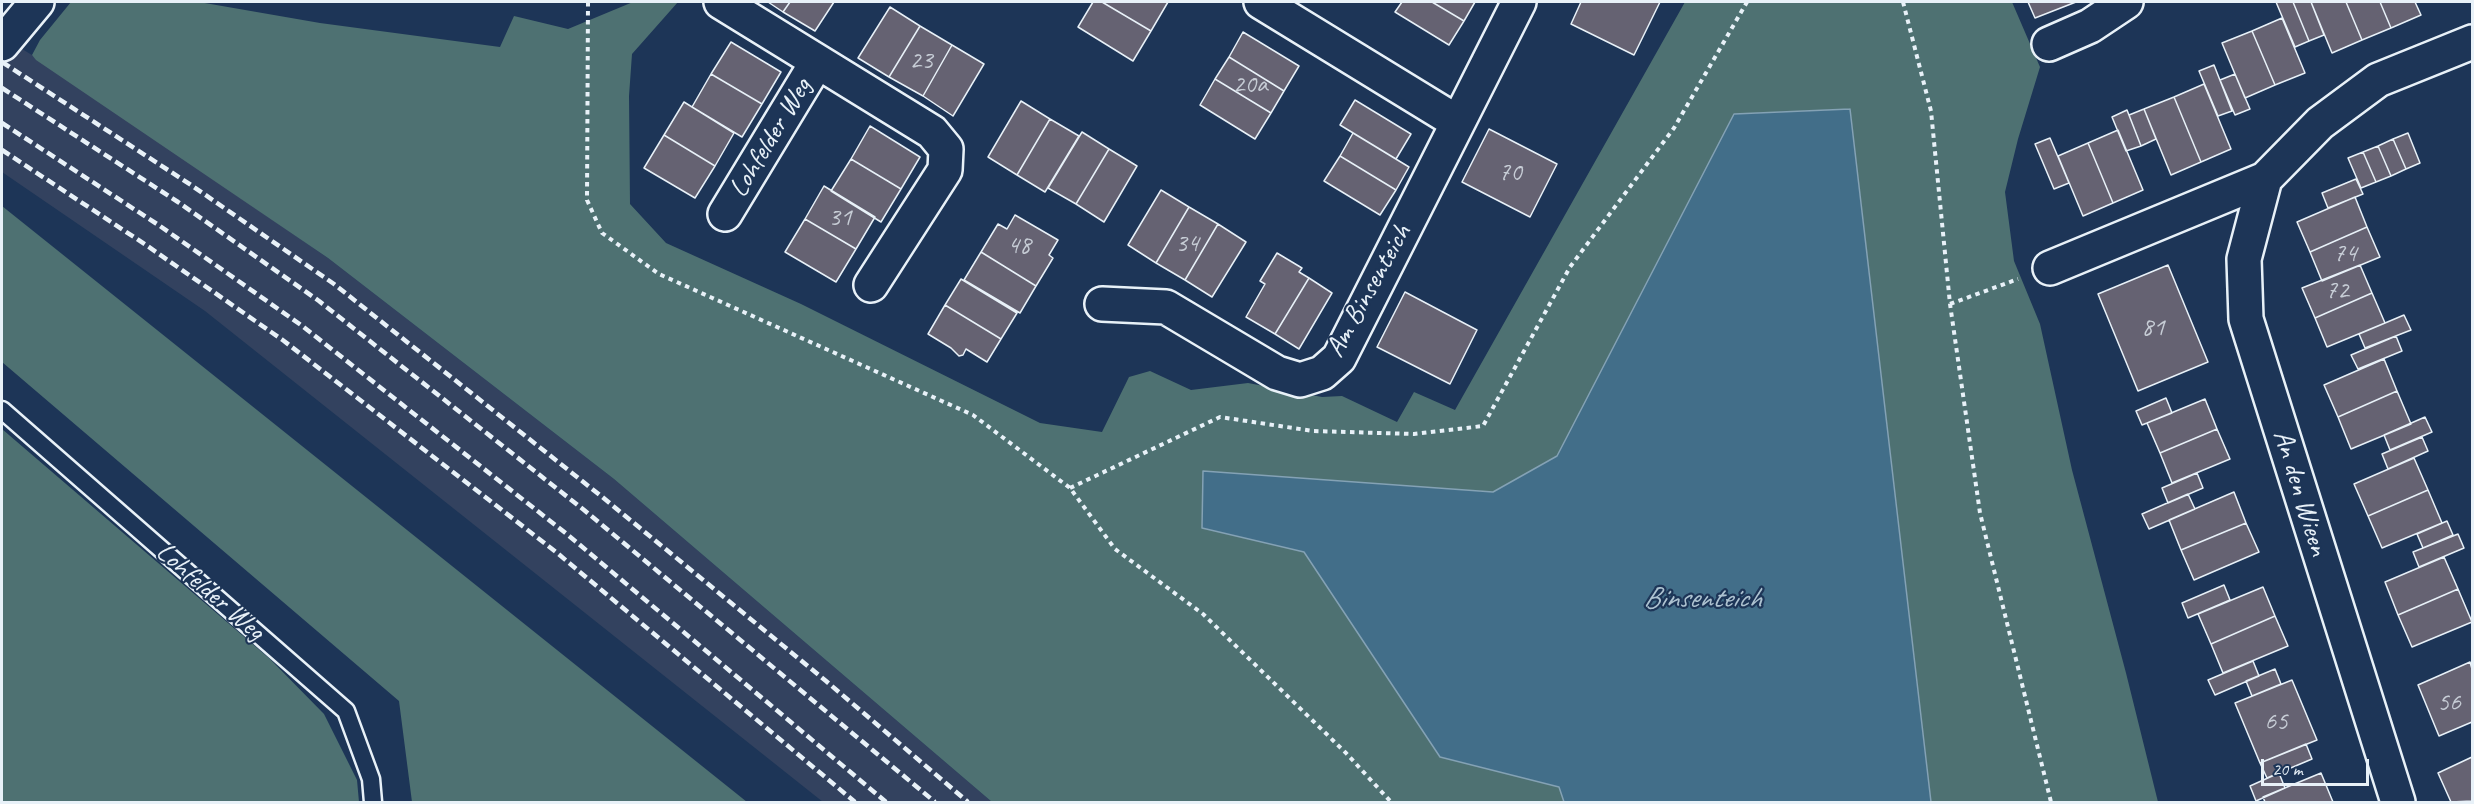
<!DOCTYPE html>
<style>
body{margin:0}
#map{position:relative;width:2474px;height:804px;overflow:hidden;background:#1d3557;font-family:Caveat,sans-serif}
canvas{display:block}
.frame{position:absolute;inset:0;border:3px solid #e8f1f8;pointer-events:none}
.scale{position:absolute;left:2261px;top:759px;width:108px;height:27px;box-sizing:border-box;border:3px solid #e8f1f8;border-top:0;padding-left:8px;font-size:18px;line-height:21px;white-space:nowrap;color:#e8f1f8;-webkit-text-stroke:4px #1d3557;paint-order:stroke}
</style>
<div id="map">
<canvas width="2474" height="804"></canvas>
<div class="frame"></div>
<div class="scale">20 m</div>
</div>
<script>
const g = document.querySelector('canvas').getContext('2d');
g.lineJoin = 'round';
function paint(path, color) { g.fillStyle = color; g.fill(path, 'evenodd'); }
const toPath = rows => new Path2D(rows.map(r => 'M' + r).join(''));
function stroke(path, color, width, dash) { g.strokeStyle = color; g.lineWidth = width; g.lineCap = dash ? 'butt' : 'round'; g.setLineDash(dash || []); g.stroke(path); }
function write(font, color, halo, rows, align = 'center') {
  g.font = font + ' Caveat,sans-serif'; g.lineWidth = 4.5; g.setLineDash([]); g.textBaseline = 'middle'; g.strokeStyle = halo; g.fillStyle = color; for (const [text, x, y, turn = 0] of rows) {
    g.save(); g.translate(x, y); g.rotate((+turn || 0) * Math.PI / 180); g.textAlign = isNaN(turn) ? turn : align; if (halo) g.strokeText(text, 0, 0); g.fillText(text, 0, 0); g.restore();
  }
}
paint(toPath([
 [2,37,32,55,328,258,614,479,992,802,823,802,205,311,2,172]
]), '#33425f');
paint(toPath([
 [71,2,199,2,320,23,500,47,514,16,568,29,633,2,678,2,632,54,629,96,630,204,666,243,801,304,1040,423,1102,432,1129,377,1150,371,1191,390,1248,383,1322,397,1342,396,1397,422,1414,392,1455,410,1685,2,2012,2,2040,67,2018,139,2005,192,2014,261,2040,324,2072,470,2126,673,2158,802,1931,802,1850,109,1734,114,1558,456,1493,492,1203,472,1202,528,1304,552,1440,757,1560,787,1564,802,992,802,614,479,328,258,36,60,32,55,40,40],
 [2,206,747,802,412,802,399,701,2,362],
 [2,429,270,659,324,714,357,780,359,802,2,802]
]), '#4e7172');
const water = toPath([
 [1850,109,1931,802,1564,802,1559,787,1440,757,1304,552,1202,528,1203,471,1493,492,1557,456,1734,114,1850,109]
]);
paint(water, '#426e89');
stroke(water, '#84a2b5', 1.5);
const building = toPath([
 [768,2,790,2,783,12,768,2],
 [790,2,834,2,815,31,783,12,790,2],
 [1093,2,1102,2,1151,31,1133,61,1078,27,1093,2],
 [1102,2,1168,2,1151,31,1102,2],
 [1402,2,1432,2,1464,21,1449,45,1395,12,1402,2],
 [1432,2,1475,2,1464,21,1432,2],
 [1581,2,1660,2,1634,55,1571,24,1581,2],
 [2028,2,2076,2,2035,18,2028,2],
 [2276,2,2293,2,2309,41,2295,47,2276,2],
 [2293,2,2311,2,2324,35,2309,41,2293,2],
 [2311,2,2346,2,2362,40,2332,53,2311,2],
 [2346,2,2380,2,2391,28,2362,40,2346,2],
 [2380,2,2415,2,2421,15,2391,28,2380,2],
 [890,7,920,26,889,77,858,58,890,7],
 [2282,18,2305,73,2275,85,2252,31,2282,18],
 [920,26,952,45,923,96,889,77,920,26],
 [2252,31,2275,85,2245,98,2222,43,2252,31],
 [1243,32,1299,66,1284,91,1229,57,1243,32],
 [731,42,781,72,762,104,711,74,731,42],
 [952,45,984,64,953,116,923,96,952,45],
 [1229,57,1284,91,1271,113,1215,79,1229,57],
 [2214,65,2232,111,2218,116,2199,71,2214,65],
 [711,74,762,104,742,137,692,107,711,74],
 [2235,74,2250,109,2235,115,2220,80,2235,74],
 [1215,79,1271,113,1255,139,1200,105,1215,79],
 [2204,84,2231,149,2201,162,2174,97,2204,84],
 [2174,97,2201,162,2171,175,2144,109,2174,97],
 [1355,100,1411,134,1396,159,1340,125,1355,100],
 [1021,101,1050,119,1017,175,988,157,1021,101],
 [684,102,734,133,715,166,664,135,684,102],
 [2144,109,2156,139,2141,146,2129,115,2144,109],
 [2127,110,2141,146,2126,151,2112,117,2127,110],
 [1050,119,1079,136,1045,192,1017,175,1050,119],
 [870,126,920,157,901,189,851,159,870,126],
 [1489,129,1557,164,1530,217,1462,182,1489,129],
 [2118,130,2143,190,2113,203,2088,143,2118,130],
 [1082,132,1109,149,1076,204,1048,188,1082,132],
 [1353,133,1409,167,1396,190,1340,156,1353,133],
 [2408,133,2420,163,2406,169,2393,139,2408,133],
 [664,135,715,166,695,198,644,168,664,135],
 [2050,138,2069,183,2054,189,2035,144,2050,138],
 [2393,139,2406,169,2391,176,2378,146,2393,139],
 [2088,143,2113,203,2083,216,2058,156,2088,143],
 [2378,146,2391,176,2376,182,2363,152,2378,146],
 [1109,149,1137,166,1104,222,1076,204,1109,149],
 [2363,152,2376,182,2361,188,2348,158,2363,152],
 [1340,156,1396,190,1380,215,1324,181,1340,156],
 [851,159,901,189,881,222,831,191,851,159],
 [2356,179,2363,194,2328,208,2322,193,2356,179],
 [824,186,875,217,856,249,805,219,824,186],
 [1161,190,1189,207,1156,263,1128,245,1161,190],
 [2355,197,2367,227,2310,252,2297,222,2355,197],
 [1189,207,1218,224,1185,280,1156,263,1189,207],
 [1015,215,1058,240,1049,255,1053,258,1036,286,981,252,998,224,1007,229,1015,215],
 [805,219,856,249,836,282,785,252,805,219],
 [1218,224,1246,242,1212,297,1185,280,1218,224],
 [2367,227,2380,257,2322,281,2310,252,2367,227],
 [981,252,1036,286,1020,313,964,280,981,252],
 [1277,253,1302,268,1299,272,1309,278,1275,334,1246,317,1265,284,1260,281,1277,253],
 [2168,265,2208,362,2138,391,2098,294,2168,265],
 [2360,265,2372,293,2315,318,2302,288,2360,265],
 [1309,278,1332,293,1299,349,1275,334,1309,278],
 [961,279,1017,313,1001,339,945,305,961,279],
 [1405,292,1477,330,1450,384,1377,347,1405,292],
 [2372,293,2385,323,2327,347,2315,318,2372,293],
 [945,305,1001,339,987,362,966,349,963,355,959,356,951,348,928,334,945,305],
 [2404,315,2411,330,2365,348,2359,334,2404,315],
 [2396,336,2402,351,2358,369,2351,355,2396,336],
 [2384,359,2397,391,2338,417,2324,385,2384,359],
 [2397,391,2411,424,2351,449,2338,417,2397,391],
 [2166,398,2172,413,2142,425,2136,411,2166,398],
 [2205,399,2217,429,2160,453,2147,423,2205,399],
 [2425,417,2432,432,2390,450,2384,435,2425,417],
 [2217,429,2230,459,2172,483,2160,453,2217,429],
 [2422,437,2428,451,2388,469,2382,454,2422,437],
 [2414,458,2428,490,2368,516,2354,484,2414,458],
 [2197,473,2203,488,2168,503,2162,488,2197,473],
 [2428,490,2442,523,2382,548,2368,516,2428,490],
 [2234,492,2246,523,2181,550,2169,520,2234,492],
 [2188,494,2195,509,2149,529,2142,514,2188,494],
 [2447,521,2453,535,2423,548,2417,534,2447,521],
 [2246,523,2259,552,2194,580,2181,550,2246,523],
 [2458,534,2464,548,2419,567,2413,552,2458,534],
 [2444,557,2458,589,2398,615,2385,582,2444,557],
 [2224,585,2230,600,2188,618,2182,603,2224,585],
 [2263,587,2275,616,2211,644,2198,614,2263,587],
 [2458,589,2472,622,2412,647,2398,615,2458,589],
 [2275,616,2288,646,2223,673,2211,644,2275,616],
 [2253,661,2259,676,2215,695,2208,680,2253,661],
 [2470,662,2472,669,2472,722,2439,736,2418,685,2470,662],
 [2275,669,2281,684,2252,696,2246,681,2275,669],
 [2292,680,2317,740,2260,763,2235,703,2292,680],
 [2306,744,2312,759,2267,778,2260,763,2306,744],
 [2472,757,2472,801,2451,802,2438,773,2472,757],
 [2279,773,2285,788,2256,801,2250,786,2279,773],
 [2321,773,2333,802,2265,802,2263,797,2321,773]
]);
paint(building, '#656272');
stroke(building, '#e8f1f8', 1.5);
const service = toPath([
 [2,410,346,711,371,779,373,802]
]);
const minor = toPath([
 [721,2,932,132,946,149,945,170,871,285],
 [1261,2,1457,122],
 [2,44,37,2],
 [2049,44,2090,26,2126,2],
 [725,214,817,62],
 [2050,268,2265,179],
 [1102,304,1166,307,1277,373,1300,380,1322,373,1339,358,1519,2],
 [2398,802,2246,319,2244,259,2265,179,2320,123,2378,80,2472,42]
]);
stroke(service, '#e8f1f8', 21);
stroke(minor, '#e8f1f8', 38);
stroke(toPath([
 [588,2,587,200,602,233,659,274,973,415,1070,488,1115,549,1203,614,1346,753,1391,802],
 [1903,2,1931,111,1950,304,1980,513,2051,802],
 [1950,304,2018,279],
 [1070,488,1220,417,1313,431,1414,434,1483,426,1570,267,1674,128,1747,2]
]), '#e8f1f8', 4, [4.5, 4.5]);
stroke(service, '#1d3557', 16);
stroke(minor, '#1d3557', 33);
stroke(toPath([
 [2,62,191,185,334,284,601,496,826,681,968,802],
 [2,88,178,202,319,301,584,510,935,802],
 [2,123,160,226,301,325,568,535,886,802],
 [2,150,146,245,284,341,556,552,855,802]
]), '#e8f1f8', 4.5, [9, 4.5]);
write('26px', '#c7cdd6', null, [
 ["23",921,61],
 ["20a",1250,85],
 ["70",1510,173],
 ["31",840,218],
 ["34",1187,244],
 ["48",1019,246],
 ["74",2345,254],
 ["72",2337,291],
 ["81",2153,328],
 ["56",2449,703],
 ["65",2276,722]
]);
write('28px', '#e8f1f8', '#1d3557', [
 ["Lohfelder Weg",771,138,-59],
 ["Am Binsenteich",1369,291,-61],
 ["An den Wieen",2300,493,73],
 ["Lohfelder Weg",210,592,41]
]);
write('italic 30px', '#aec3d1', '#1d3557', [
 ["Binsenteich",1702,599]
]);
</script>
